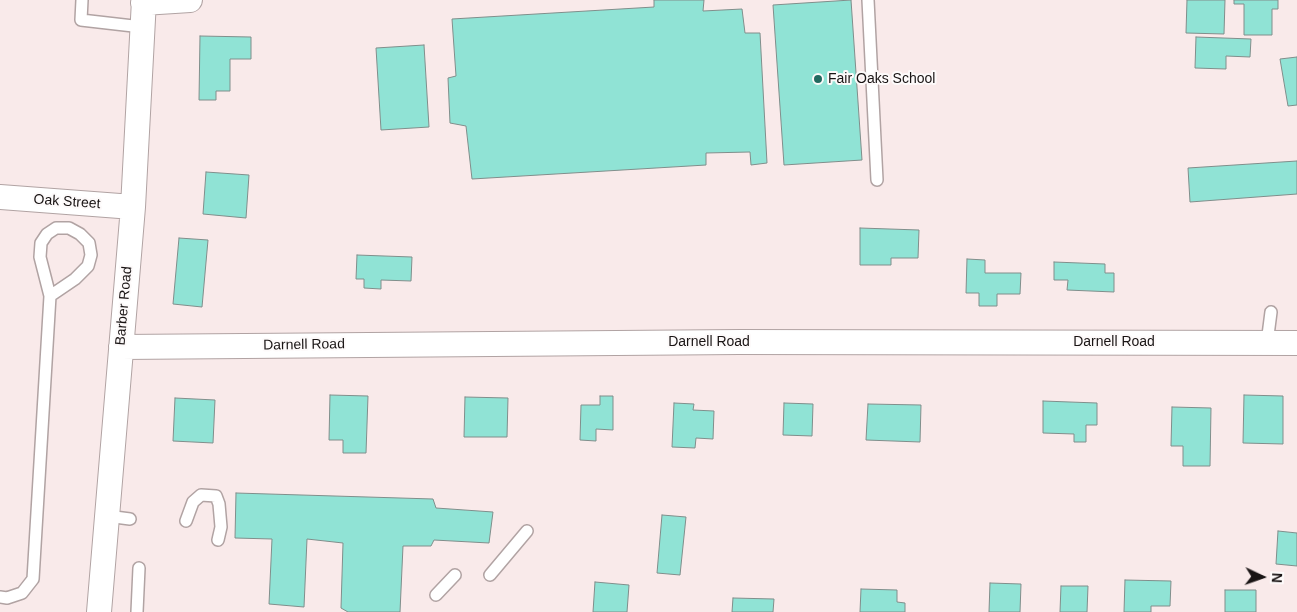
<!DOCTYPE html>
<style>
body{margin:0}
#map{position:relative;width:1297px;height:612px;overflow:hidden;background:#f9eaea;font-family:Arial,sans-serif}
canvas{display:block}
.north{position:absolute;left:1237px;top:552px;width:50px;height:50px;-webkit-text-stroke:4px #fdfafa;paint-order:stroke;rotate:93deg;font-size:14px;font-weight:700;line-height:20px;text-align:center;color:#191414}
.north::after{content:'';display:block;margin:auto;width:18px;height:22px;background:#191414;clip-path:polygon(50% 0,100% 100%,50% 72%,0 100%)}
</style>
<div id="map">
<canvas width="1297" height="612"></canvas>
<div class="north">N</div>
</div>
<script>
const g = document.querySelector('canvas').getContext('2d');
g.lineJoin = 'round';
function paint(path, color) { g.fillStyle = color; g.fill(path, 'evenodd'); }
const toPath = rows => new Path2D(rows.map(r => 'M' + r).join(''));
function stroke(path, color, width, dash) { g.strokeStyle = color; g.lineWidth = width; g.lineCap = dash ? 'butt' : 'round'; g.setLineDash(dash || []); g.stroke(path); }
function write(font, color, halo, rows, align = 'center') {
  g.font = font + ' Arial,sans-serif'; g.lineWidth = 4; g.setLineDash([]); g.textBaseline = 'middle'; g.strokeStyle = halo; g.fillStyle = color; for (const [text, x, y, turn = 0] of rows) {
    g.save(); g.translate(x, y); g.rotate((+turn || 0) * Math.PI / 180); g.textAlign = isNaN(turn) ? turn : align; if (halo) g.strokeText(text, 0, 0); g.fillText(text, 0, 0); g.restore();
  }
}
const building = toPath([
 [654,0,704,0,703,11,742,9,745,33,760,33,767,163,751,165,750,152,706,153,706,165,472,179,466,126,450,123,448,78,456,76,452,19,654,7,654,0],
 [851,0,862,160,784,165,773,5,851,0],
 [1187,0,1225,0,1224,34,1186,33,1187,0],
 [1234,0,1278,0,1278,9,1272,9,1272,35,1244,35,1244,4,1234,4,1234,0],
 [200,36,251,37,251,59,230,59,230,91,216,91,216,100,199,100,200,36],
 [1196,37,1251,39,1250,57,1226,56,1226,69,1195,68,1196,37],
 [424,45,429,127,381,130,376,48,424,45],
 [1297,57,1297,105,1288,106,1280,59,1297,57],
 [1297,161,1297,194,1190,202,1188,168,1297,161],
 [206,172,249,175,246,218,203,214,206,172],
 [860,228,919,230,918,258,891,258,891,265,860,265,860,228],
 [179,238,208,240,202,307,173,304,179,238],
 [357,255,412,257,411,281,381,280,381,289,364,288,364,279,356,279,357,255],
 [967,259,985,260,985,273,1021,273,1020,294,997,294,997,306,979,306,979,293,966,293,967,259],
 [1054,262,1105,264,1105,273,1114,273,1114,292,1067,290,1068,280,1054,280,1054,262],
 [330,395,368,396,366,453,343,453,343,440,329,440,330,395],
 [1244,395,1283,396,1283,444,1243,443,1244,395],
 [600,396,613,396,613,430,596,429,596,441,580,440,581,405,600,405,600,396],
 [465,397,508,398,507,437,464,437,465,397],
 [175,398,215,400,213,443,173,441,175,398],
 [1043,401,1097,403,1097,425,1086,425,1086,442,1074,442,1074,434,1043,433,1043,401],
 [674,403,694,404,693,410,714,411,713,439,696,438,695,448,672,447,674,403],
 [784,403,813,404,812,436,783,435,784,403],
 [868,404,921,405,920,442,866,440,868,404],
 [1172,407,1211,408,1210,466,1183,466,1183,446,1171,446,1172,407],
 [236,493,433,499,436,508,493,512,489,543,434,540,431,546,403,546,400,612,348,612,341,608,343,543,307,539,304,607,269,604,272,539,235,538,236,493],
 [662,515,686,517,680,575,657,573,662,515],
 [1278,531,1297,533,1297,566,1276,564,1278,531],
 [1125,580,1171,581,1170,606,1151,606,1151,612,1124,612,1125,580],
 [595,582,629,585,627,612,593,612,595,582],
 [990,583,1021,584,1020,612,989,612,990,583],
 [1061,586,1088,586,1087,612,1060,612,1061,586],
 [861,589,897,590,897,602,905,603,905,612,860,612,861,589],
 [1225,590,1256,590,1256,612,1225,612,1225,590],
 [733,598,774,599,773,612,732,612,733,598]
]);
paint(building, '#90e3d5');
stroke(building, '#808e8b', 1);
const service = toPath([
 [82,0,81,20,142,27],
 [868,0,877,180],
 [1267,343,1271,312],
 [107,516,130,519],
 [186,521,193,502,201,495,216,496,219,504,221,527,218,540],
 [490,575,527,531],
 [436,595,455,575],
 [0,597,7,598,22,593,33,579,50,296,40,257,41,243,47,234,56,228,69,228,80,234,89,243,91,255,88,266,75,279,50,296],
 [137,612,139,568]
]);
const minor = toPath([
 [143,3,190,0],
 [0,197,133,207],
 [121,347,740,342,1297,343],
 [99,612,133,207,144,0]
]);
stroke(service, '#b1a3a3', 14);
stroke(minor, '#b1a3a3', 26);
stroke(service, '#fff', 11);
stroke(minor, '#fff', 24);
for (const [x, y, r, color] of [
 [818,79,5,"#226a60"]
]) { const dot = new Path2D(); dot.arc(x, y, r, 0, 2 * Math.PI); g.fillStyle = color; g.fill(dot); stroke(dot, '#fdfafa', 2); }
write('14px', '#191414', '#fdfafa', [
 ["Fair Oaks School",828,79]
], 'left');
write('14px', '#191414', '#fdfafa', [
 ["Oak Street",67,202,4],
 ["Barber Road",124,306,-85],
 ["Darnell Road",709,342],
 ["Darnell Road",1114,342],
 ["Darnell Road",304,345,-1]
]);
</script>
